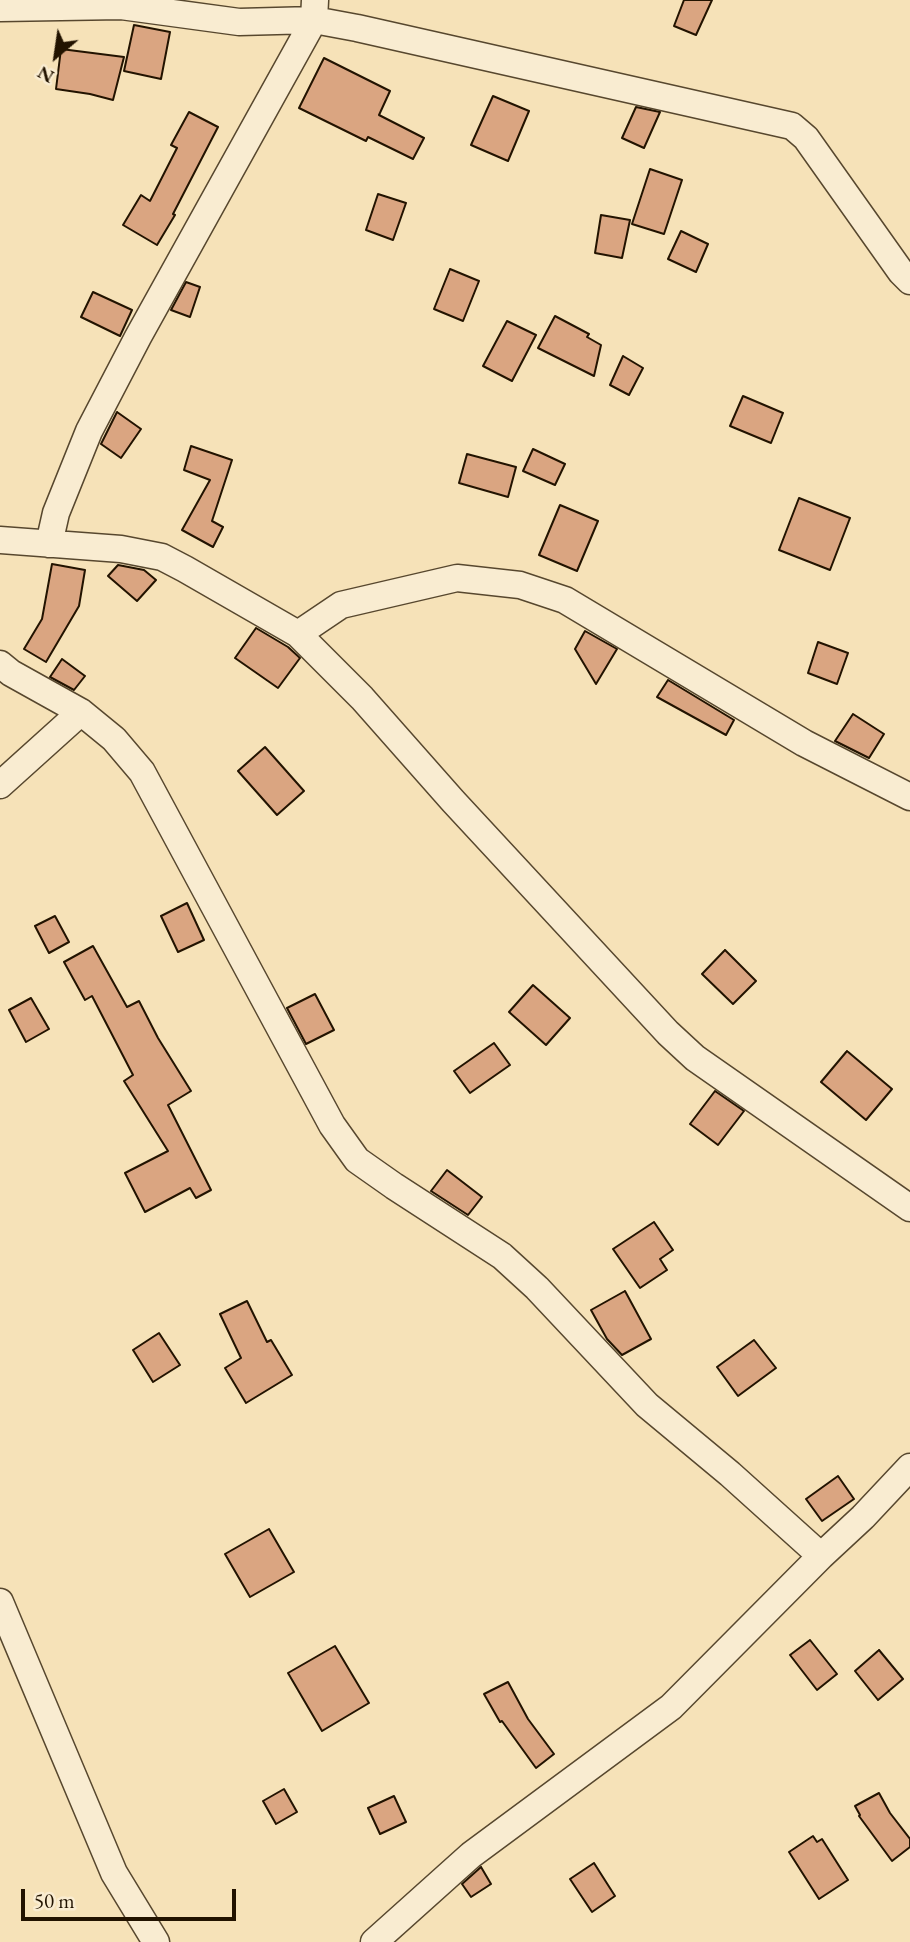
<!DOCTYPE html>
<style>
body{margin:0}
#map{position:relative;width:910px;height:1942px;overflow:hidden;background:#f6e2b8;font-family:"EB Garamond",serif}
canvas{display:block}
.north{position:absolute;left:21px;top:21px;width:70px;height:70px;-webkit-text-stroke:5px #f9ecd1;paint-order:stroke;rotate:209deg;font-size:19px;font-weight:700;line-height:28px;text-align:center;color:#221300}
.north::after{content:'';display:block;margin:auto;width:24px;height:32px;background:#221300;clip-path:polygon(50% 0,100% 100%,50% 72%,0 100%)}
.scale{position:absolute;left:21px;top:1889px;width:215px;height:32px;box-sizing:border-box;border:4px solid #221300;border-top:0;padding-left:9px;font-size:21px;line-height:24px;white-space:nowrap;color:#221300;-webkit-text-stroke:5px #f9ecd1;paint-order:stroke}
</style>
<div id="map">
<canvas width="910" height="1942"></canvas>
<div class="north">N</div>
<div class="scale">50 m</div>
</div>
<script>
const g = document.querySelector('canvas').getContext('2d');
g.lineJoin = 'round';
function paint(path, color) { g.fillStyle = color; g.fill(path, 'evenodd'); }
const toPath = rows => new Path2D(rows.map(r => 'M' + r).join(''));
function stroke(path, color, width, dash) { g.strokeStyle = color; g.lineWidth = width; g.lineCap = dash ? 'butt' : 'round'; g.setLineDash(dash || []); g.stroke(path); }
const building = toPath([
 [684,0,712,0,696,35,674,26,684,0],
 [134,25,170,32,161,79,124,71,134,25],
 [61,49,124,57,113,100,90,94,56,89,61,49],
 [324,58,390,91,379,115,424,138,413,159,368,137,366,141,299,108,324,58],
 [493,96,529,111,508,161,471,145,493,96],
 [636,107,660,112,644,148,622,138,636,107],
 [189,112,218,127,173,214,175,215,157,245,123,225,141,195,150,201,177,148,171,145,189,112],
 [650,169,682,180,664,234,632,224,650,169],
 [378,194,406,203,393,240,366,230,378,194],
 [601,215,630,220,622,258,595,253,601,215],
 [681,231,708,244,696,272,668,259,681,231],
 [450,269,479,281,463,321,434,309,450,269],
 [186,282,200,287,190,317,171,310,186,282],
 [93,292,132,310,120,336,81,317,93,292],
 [555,316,589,334,587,337,601,345,594,376,538,348,555,316],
 [507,321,536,335,512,381,483,366,507,321],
 [623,356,643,368,629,395,610,385,623,356],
 [743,396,783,413,771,443,730,426,743,396],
 [117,412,141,429,121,458,101,444,117,412],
 [191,446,232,460,212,521,223,527,213,547,182,530,210,480,184,470,191,446],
 [533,449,565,464,555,485,523,471,533,449],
 [467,454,516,467,508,497,459,483,467,454],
 [799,498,850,518,830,570,779,550,799,498],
 [560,505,598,521,577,571,539,555,560,505],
 [52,564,85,570,79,606,46,662,24,649,42,619,52,564],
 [118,565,144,570,156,580,137,601,108,576,118,565],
 [256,628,288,647,300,658,278,688,235,658,256,628],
 [585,631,617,649,596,684,575,649,585,631],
 [818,642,848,653,837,684,808,673,818,642],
 [62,659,85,676,74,690,50,677,62,659],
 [668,680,734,720,726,735,657,697,668,680],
 [853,714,884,734,869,758,835,741,853,714],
 [265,747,304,791,277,815,238,771,265,747],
 [187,903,204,940,178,952,161,916,187,903],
 [55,916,69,942,49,953,35,926,55,916],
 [93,946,127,1007,139,1001,158,1038,191,1091,168,1105,211,1190,196,1198,190,1188,145,1212,125,1173,168,1151,124,1081,133,1075,92,996,85,1000,64,962,93,946],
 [725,950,756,981,733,1004,702,974,725,950],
 [533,985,570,1018,546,1045,509,1012,533,985],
 [315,994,334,1030,306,1044,287,1008,315,994],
 [31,998,49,1029,26,1042,9,1010,31,998],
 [494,1043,510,1065,470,1093,454,1071,494,1043],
 [847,1051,892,1089,866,1120,821,1082,847,1051],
 [715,1091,744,1111,718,1145,690,1124,715,1091],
 [447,1170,482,1197,468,1215,431,1191,447,1170],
 [654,1222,673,1250,660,1259,667,1270,640,1288,613,1249,654,1222],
 [625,1291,651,1339,622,1355,607,1339,591,1310,625,1291],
 [247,1301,267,1342,271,1340,292,1375,246,1403,225,1368,241,1358,220,1314,247,1301],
 [159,1333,180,1365,153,1382,133,1350,159,1333],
 [754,1340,776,1368,738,1396,717,1367,754,1340],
 [838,1476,854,1499,822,1521,806,1499,838,1476],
 [269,1529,294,1572,250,1597,225,1554,269,1529],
 [810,1640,837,1674,817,1690,790,1655,810,1640],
 [335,1646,369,1703,322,1731,288,1673,335,1646],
 [879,1650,903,1679,878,1700,855,1671,879,1650],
 [508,1682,528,1719,554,1754,536,1768,502,1721,500,1722,484,1694,508,1682],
 [284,1789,297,1812,276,1824,263,1801,284,1789],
 [879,1793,890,1813,910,1839,910,1847,892,1861,859,1816,860,1815,855,1806,879,1793],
 [394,1796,406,1822,380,1834,368,1808,394,1796],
 [813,1836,817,1842,822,1839,848,1880,819,1899,789,1852,813,1836],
 [594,1863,615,1896,592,1912,570,1879,594,1863],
 [481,1867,491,1884,471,1897,462,1884,481,1867]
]);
paint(building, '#daa581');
stroke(building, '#221300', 2);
const minor = toPath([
 [0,8,121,6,239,22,314,20,357,28,792,126,806,138,901,272,910,281],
 [0,540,121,549,162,557,185,569,298,634,362,698,453,801,668,1033,695,1058,910,1208],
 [49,544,56,513,89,431,138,337,314,20,315,0],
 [298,634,341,605,457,578,520,585,565,600,804,743,910,797],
 [0,664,11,673,81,712,114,739,142,772,332,1125,357,1160,394,1186,502,1256,537,1288,647,1405,730,1474,821,1556],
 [0,785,81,712],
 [0,1602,114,1873,156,1942],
 [374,1942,471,1855,671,1707,821,1556,863,1517,910,1467]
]);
stroke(minor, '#57472e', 29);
stroke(minor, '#f9ecd1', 26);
</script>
